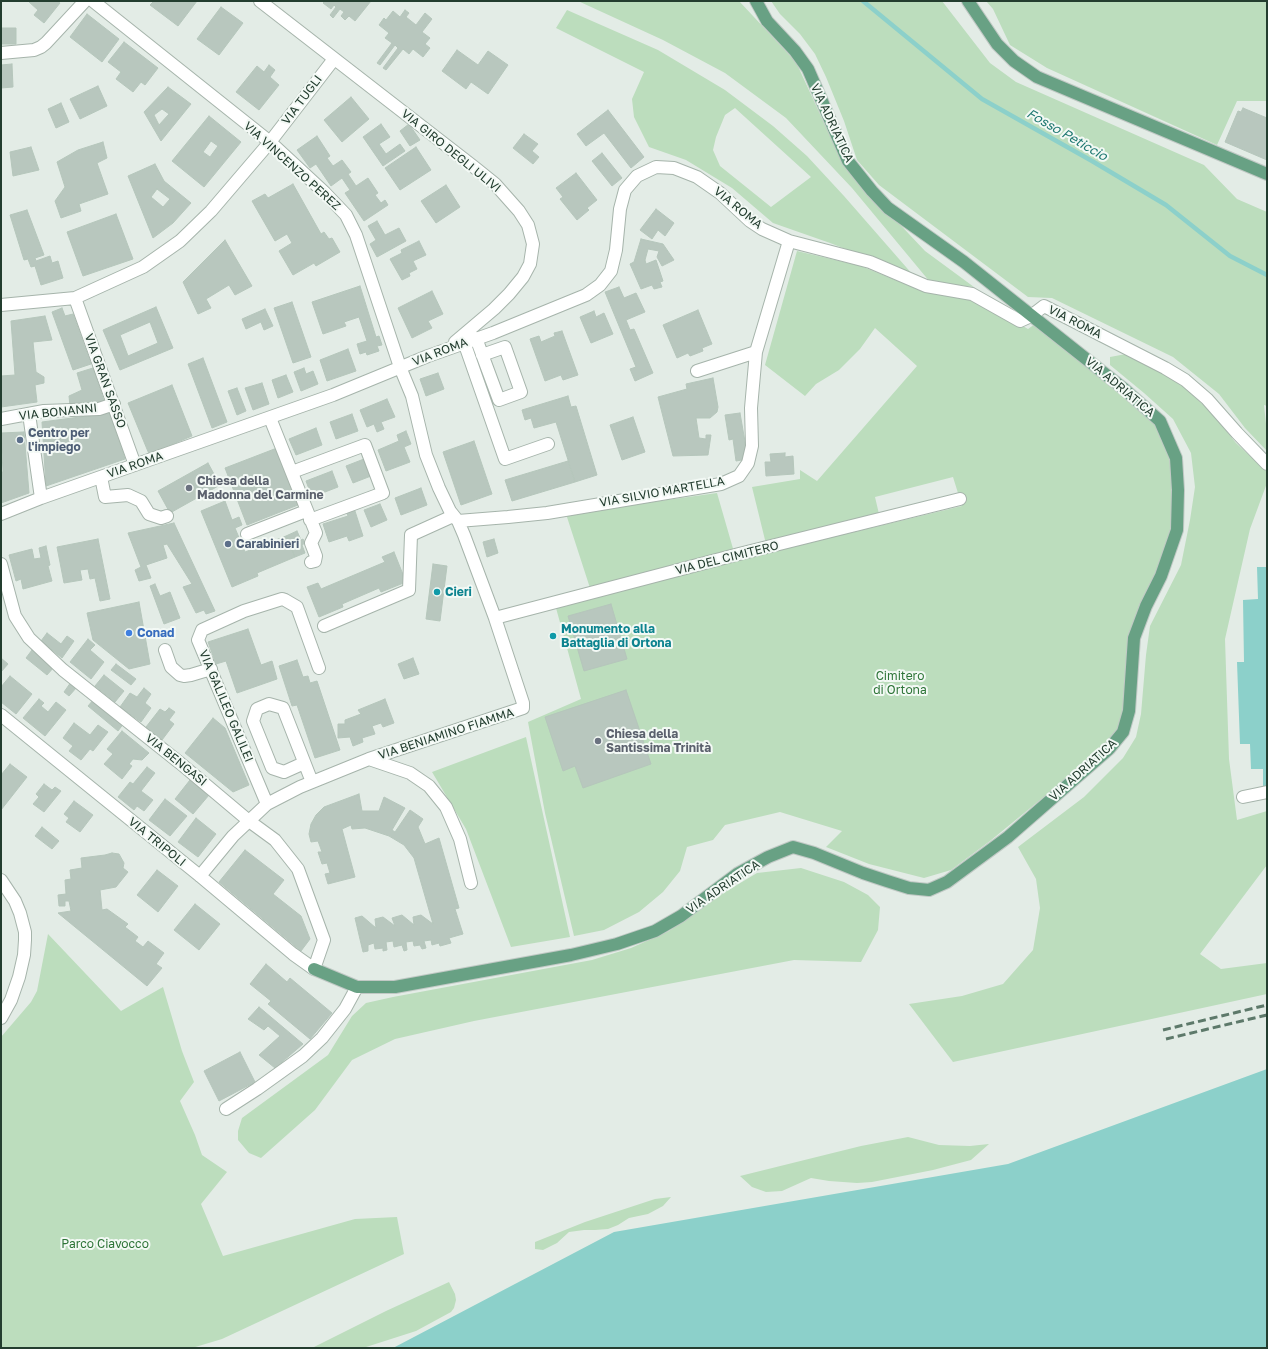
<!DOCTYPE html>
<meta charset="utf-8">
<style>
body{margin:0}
#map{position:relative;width:1268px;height:1349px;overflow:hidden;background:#e3ece6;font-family:"Golos Text",sans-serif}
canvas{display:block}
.frame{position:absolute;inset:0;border:2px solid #233d2f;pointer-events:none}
</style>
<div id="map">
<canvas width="1268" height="1349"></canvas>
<div class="frame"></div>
</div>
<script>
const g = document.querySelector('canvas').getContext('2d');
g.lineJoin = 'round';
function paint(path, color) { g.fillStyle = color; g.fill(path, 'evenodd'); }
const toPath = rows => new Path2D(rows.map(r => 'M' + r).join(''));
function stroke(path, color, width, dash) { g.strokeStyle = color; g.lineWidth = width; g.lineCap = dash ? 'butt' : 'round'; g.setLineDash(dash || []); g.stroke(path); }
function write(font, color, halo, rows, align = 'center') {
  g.font = font + ' "Golos Text",sans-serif'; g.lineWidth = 4; g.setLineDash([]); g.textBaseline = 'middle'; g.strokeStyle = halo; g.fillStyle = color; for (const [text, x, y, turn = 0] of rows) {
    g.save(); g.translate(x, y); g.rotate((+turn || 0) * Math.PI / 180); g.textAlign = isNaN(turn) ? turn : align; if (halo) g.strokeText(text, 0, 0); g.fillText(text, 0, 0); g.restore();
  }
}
paint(toPath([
 [578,1,739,1,796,62,837,151,876,199,925,251,974,287,930,282,852,188,786,118,725,73,663,40],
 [771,1,942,1,990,63,1016,82,1204,165,1237,199,1267,212,1267,406,1264,405,1267,433,1267,451,1245,428,1219,394,1173,357,1052,298,1028,297,879,185,857,160,844,121,826,77,815,54,800,34,780,14],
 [986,1,1267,1,1267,101,1237,101,1217,145,1047,68,1010,45,993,9],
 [567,10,658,50,725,90,773,126,807,156,844,196,913,275,830,243,773,223,732,188,686,160,649,147,634,117,632,99,644,72,556,28],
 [735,108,811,177,771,207,720,166,713,150,716,137,725,115],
 [797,251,861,266,917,289,974,298,1028,329,1035,324,1156,422,1172,458,1173,527,1158,572,1143,602,1125,709,1119,729,1106,746,990,841,951,870,924,878,869,864,826,847,842,831,780,812,725,825,713,840,687,847,680,871,663,892,639,912,604,930,574,936,545,813,528,722,581,699,556,608,638,584,962,506,953,477,875,497,879,514,766,544,752,487,800,479,800,470,817,481,917,366,875,328,860,349,839,370,816,384,805,396,765,365],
 [1126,354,1160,370,1186,389,1211,412,1236,443,1267,472,1267,483,1250,529,1225,639,1229,759,1237,820,1267,811,1267,865,1200,954,1221,969,1267,963,1267,994,953,1062,909,1004,962,996,1003,984,1033,950,1040,908,1036,879,1018,847,1084,797,1123,758,1136,737,1141,714,1146,655,1150,626,1181,565,1190,520,1195,487,1191,453,1173,419,1144,393,1110,365,1110,357],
 [717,493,734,552,590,588,566,514],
 [526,737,570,937,511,947,466,829,432,772],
 [801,868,844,882,868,895,880,907,878,930,861,962,794,960,474,1021,395,1039,352,1060,315,1110,261,1158,249,1153,238,1140,238,1131,242,1118,328,1055,352,1016,366,1003,393,997,592,960,631,948,669,931,710,901,757,873],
 [48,934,121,1011,163,987,182,1051,194,1082,180,1101,195,1135,202,1155,227,1172,201,1204,223,1256,355,1219,397,1217,404,1254,222,1339,192,1348,1,1348,1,1037,31,1002,37,991],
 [908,1137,939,1145,970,1146,989,1144,971,1160,933,1170,872,1182,857,1183,829,1181,811,1178,782,1191,766,1192,752,1187,740,1176,861,1146],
 [671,1197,663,1206,648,1214,629,1218,618,1225,608,1229,595,1230,584,1230,569,1232,557,1243,543,1250,535,1249,535,1242,585,1222,655,1199],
 [449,1282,455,1294,456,1300,454,1308,451,1312,416,1331,363,1348,312,1348,386,1311]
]), '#bcddbd');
paint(toPath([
 [1257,567,1267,567,1267,789,1263,789,1263,769,1251,769,1250,744,1240,744,1237,662,1244,662,1243,600,1258,599],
 [1267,1069,1267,1348,393,1348,614,1232,1008,1164]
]), '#8cd0ca');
stroke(toPath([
 [863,1,982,99,1092,161,1166,205,1230,256,1267,275]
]), '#8cd0ca', 4.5);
const building = toPath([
 [30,1,57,1,60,3,44,23,34,15,38,10,29,2,30,1],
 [154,1,197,1,178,26,150,5,154,1],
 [325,1,371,1,355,21,349,16,345,20,341,16,344,12,340,9,333,18,330,15,336,7,334,5,331,9,323,3,325,1],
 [221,7,243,23,219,55,197,39,221,7],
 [405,10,409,13,406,17,416,25,425,13,432,19,422,32,430,38,425,44,430,48,423,57,413,49,409,54,403,49,386,70,383,68,398,48,395,45,380,65,377,63,392,43,385,38,389,33,379,25,384,18,386,20,393,11,400,17,405,10],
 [87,14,119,39,102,62,70,37,87,14],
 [1,28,16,28,16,44,1,44,1,28],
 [124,42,158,68,145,85,141,82,133,92,116,79,121,72,108,62,124,42],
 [457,50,478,65,488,51,508,65,488,94,471,82,466,89,442,71,457,50],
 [12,64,13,87,1,88,1,65,12,64],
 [269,65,275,70,270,77,279,85,259,110,236,92,257,66,264,72,269,65],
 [98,86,107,106,80,119,70,99,98,86],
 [168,87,191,104,161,141,144,112,168,87],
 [162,109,169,114,159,125,154,115,162,109],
 [351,97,369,119,342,142,324,120,351,97],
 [61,103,69,122,56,128,48,109,61,103],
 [1243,108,1267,118,1267,160,1225,142,1238,111,1241,112,1243,108],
 [608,110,644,157,631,168,604,133,586,146,577,134,608,110],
 [209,116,241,142,204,187,172,161,209,116],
 [211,141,218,146,210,157,203,152,211,141],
 [381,124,390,137,379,144,386,154,400,144,405,151,383,166,363,137,381,124],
 [409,124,420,140,410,146,400,131,409,124],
 [524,134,538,144,532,151,539,157,533,164,513,148,524,134],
 [317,136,330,156,327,158,333,166,342,160,351,172,348,174,356,186,368,178,378,193,375,195,381,203,385,200,388,205,364,221,345,193,350,190,342,178,331,186,316,164,310,168,297,150,317,136],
 [103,142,107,158,97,163,108,194,79,204,81,211,61,218,55,201,65,187,57,162,78,150,103,142],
 [31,147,39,170,13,176,10,152,31,147],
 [416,147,431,170,400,190,385,168,416,147],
 [602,153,622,178,612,186,592,161,602,153],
 [155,164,164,181,191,203,173,223,153,238,128,176,155,164],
 [157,189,170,199,163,207,151,197,157,189],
 [576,173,597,200,587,208,589,210,577,220,560,199,563,197,556,188,576,173],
 [293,184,321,234,324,232,329,239,332,238,340,252,316,266,314,263,293,275,279,251,292,243,287,234,275,241,252,201,265,194,268,198,293,184],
 [446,185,460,207,436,223,421,201,446,185],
 [656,209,674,223,665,236,658,230,652,239,640,230,656,209],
 [27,210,44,255,35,258,36,261,50,256,52,263,58,261,63,278,41,285,35,266,31,267,28,259,24,260,10,215,27,210],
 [116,214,133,259,83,276,67,232,116,214],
 [377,221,385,235,399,228,406,241,377,257,370,244,376,240,368,226,377,221],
 [641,239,663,244,674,260,662,266,657,257,659,251,648,249,645,260,646,264,656,260,663,281,660,282,662,287,654,289,652,285,641,289,630,264,634,262,641,239],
 [225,240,252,286,235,295,229,285,206,299,211,308,198,314,183,282,225,240],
 [419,241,426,255,413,261,417,269,409,273,410,276,402,280,390,259,402,253,401,250,419,241],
 [360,286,376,337,379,336,382,345,377,346,379,351,367,355,366,352,360,354,357,344,367,341,359,317,344,322,346,326,323,334,312,302,360,286],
 [619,287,624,298,636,293,645,312,626,320,630,330,634,329,653,373,635,381,630,369,636,367,605,292,619,287],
 [432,291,443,314,428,321,432,328,412,338,398,308,432,291],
 [292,302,311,357,293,363,274,308,292,302],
 [156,307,173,348,120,370,103,330,156,307],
 [150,322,158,343,128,356,120,335,150,322],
 [62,308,65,316,73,314,91,364,73,370,52,312,62,308],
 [265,309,273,326,264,330,261,322,246,329,242,319,265,309],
 [698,310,712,344,702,348,703,351,690,356,688,353,677,358,663,325,698,310],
 [594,311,596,317,604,313,613,334,591,343,580,317,594,311],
 [45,316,52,340,33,342,36,372,44,377,44,383,35,385,37,402,1,407,1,376,15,375,11,321,45,316],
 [562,331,578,375,563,380,561,375,545,381,530,339,539,336,541,342,555,336,554,333,562,331],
 [348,349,356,371,327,381,320,360,348,349],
 [203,358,227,422,212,428,188,364,203,358],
 [93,368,104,401,91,405,90,402,70,406,69,396,82,390,77,373,93,368],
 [304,368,306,374,313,371,318,384,301,391,294,372,304,368],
 [438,373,444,389,426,396,420,379,438,373],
 [286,375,293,392,278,398,272,380,286,375],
 [713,378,718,407,717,412,710,418,696,418,699,438,706,439,706,435,711,435,708,455,673,456,658,397,687,389,686,384,713,378],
 [262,383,269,404,253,410,245,388,262,383],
 [172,385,192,436,149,454,128,403,172,385],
 [237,388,246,411,237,415,228,391,237,388],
 [568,396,571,407,576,406,597,475,575,482,556,422,534,428,531,418,525,420,522,410,568,396],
 [387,399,395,417,381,422,384,429,377,432,374,424,367,427,360,410,387,399],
 [110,413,125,459,46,486,42,422,110,413],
 [740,413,748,459,736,461,733,439,729,440,725,415,740,413],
 [352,414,358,431,336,439,330,422,352,414],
 [633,417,645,452,622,460,610,425,633,417],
 [316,428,322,445,296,455,289,439,316,428],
 [406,431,411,444,404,447,410,462,386,471,378,450,399,441,397,435,406,431],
 [24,432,29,493,1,503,1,472,3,472,1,433,24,432],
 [474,441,492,494,461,505,443,452,474,441],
 [277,448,298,505,247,525,225,468,277,448],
 [785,453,785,457,793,456,794,474,766,476,765,462,771,462,770,454,785,453],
 [364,459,371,476,353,483,346,466,364,459],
 [568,461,575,482,512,501,505,480,568,461],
 [208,463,220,485,170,513,158,491,208,463],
 [332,471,338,487,312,497,306,481,332,471],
 [421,488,427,505,401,515,395,498,421,488],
 [225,501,232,520,239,517,242,525,235,528,245,552,286,536,295,557,257,573,258,576,232,587,201,511,225,501],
 [380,504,387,520,371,527,364,510,380,504],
 [354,508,363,536,349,541,347,536,329,542,323,524,348,516,346,511,354,508],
 [174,523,215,611,206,614,204,610,196,613,183,587,192,584,167,544,163,545,167,558,146,565,151,578,139,581,135,570,141,567,128,533,174,523],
 [297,531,301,540,303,539,305,543,302,545,305,553,295,557,286,536,297,531],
 [98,539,110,599,100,601,95,578,90,579,88,569,80,570,82,580,64,583,57,547,98,539],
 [494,539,498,553,487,557,483,542,494,539],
 [46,546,50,565,48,566,52,581,23,589,21,579,16,581,9,555,32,549,34,559,41,558,39,548,46,546],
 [394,552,406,582,381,592,379,588,342,604,343,607,319,617,307,587,318,583,321,589,385,562,382,557,394,552],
 [433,564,447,566,440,621,426,619,433,564],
 [155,584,160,596,170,592,180,618,164,624,150,586,155,584],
 [139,602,150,664,129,669,93,640,87,613,139,602],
 [611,604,627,659,584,671,568,616,611,604],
 [248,629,261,665,272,661,277,679,237,693,226,661,216,664,208,642,248,629],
 [47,633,61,644,67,636,74,641,62,658,41,641,47,633],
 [88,639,95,645,90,650,104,662,91,679,70,662,88,639],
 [32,650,54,667,47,675,26,658,32,650],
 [1,658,8,664,1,672,1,658],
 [413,658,419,674,404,679,398,664,413,658],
 [297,660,303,677,308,676,310,683,317,681,340,750,315,758,297,705,292,706,279,666,297,660],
 [116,664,136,679,131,685,111,670,116,664],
 [104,675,124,691,115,702,95,686,104,675],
 [10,676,32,694,16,714,1,702,1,687,10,676],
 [71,682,77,687,69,696,64,692,71,682],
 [144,688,151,694,145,703,151,708,141,722,120,707,130,693,137,697,144,688],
 [626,690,651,764,583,788,575,766,563,771,545,717,626,690],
 [39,699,44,703,41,706,48,712,56,702,66,710,45,736,23,718,39,699],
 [94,699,124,723,118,731,88,706,94,699],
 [385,699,394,723,383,727,381,723,372,726,375,734,362,738,363,742,353,746,350,737,338,738,338,724,345,724,345,720,361,714,358,710,385,699],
 [169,708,175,712,169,720,174,724,162,740,146,727,160,709,165,712,169,708],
 [213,718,225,728,249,785,233,792,185,753,213,718],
 [74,723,90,735,98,725,108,732,93,751,90,749,81,760,69,751,73,746,63,738,74,723],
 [122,731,149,753,142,760,133,759,129,764,132,766,122,779,104,764,113,754,107,749,122,731],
 [10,764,27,777,1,810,1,775,10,764],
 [147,767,155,773,141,791,153,800,144,811,137,806,134,810,118,797,130,782,133,784,147,767],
 [190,780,209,795,193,814,175,799,190,780],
 [44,784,52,790,55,787,61,791,44,812,33,804,39,797,36,794,44,784],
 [359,794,362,811,379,811,384,797,405,808,392,830,395,832,410,810,423,819,418,827,425,844,439,838,459,908,455,909,463,934,449,938,451,943,440,946,439,943,432,945,431,940,424,941,426,948,422,949,420,945,414,946,413,941,406,942,407,950,404,951,402,945,394,947,393,941,386,942,387,950,383,951,383,948,375,949,374,943,368,945,368,951,363,952,355,918,362,916,376,928,375,919,383,917,395,926,392,918,402,915,414,925,413,917,421,915,433,924,414,858,404,845,389,836,365,828,352,829,351,825,342,829,355,877,328,884,325,874,330,873,327,863,322,864,318,852,322,852,318,841,311,842,309,834,311,824,316,815,324,807,359,794],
 [165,799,187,816,170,836,149,820,165,799],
 [74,801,93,815,80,832,66,822,69,818,64,814,74,801],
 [196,818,216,834,198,857,178,842,196,818],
 [42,827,59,841,52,849,35,836,42,827],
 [245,850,284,880,273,894,301,916,310,939,301,951,219,882,245,850],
 [112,853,119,854,124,863,123,868,128,872,116,887,100,890,102,910,107,909,128,924,125,927,138,937,135,941,143,947,148,941,164,953,156,964,162,968,147,986,58,913,71,911,69,901,65,901,65,906,59,906,58,895,66,894,65,880,71,879,70,870,82,868,81,858,105,855,112,853],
 [157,870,178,886,158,912,137,895,157,870],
 [195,904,220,924,199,950,174,930,195,904],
 [266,964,287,982,290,978,332,1013,310,1039,268,1004,271,1001,250,984,266,964],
 [259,1007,303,1044,275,1068,259,1055,280,1036,268,1026,264,1030,248,1019,259,1007],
 [240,1052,255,1082,219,1101,204,1071,240,1052]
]);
paint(building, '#b8c7be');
stroke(building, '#b5c6bb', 1);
const minor = toPath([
 [93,1,270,142,325,193,346,215,356,235,400,367,412,396,426,455,439,488,450,511,458,521,464,535,495,618,523,703,523,708,520,709,369,759,300,787,267,804,233,836,200,876],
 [260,1,474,167,495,184,519,211,528,225,533,244,530,264,523,277,509,294,494,309,455,342],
 [1,53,34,50,41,47,46,43,85,1],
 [75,298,135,465],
 [1,305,75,298,143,267,180,241,211,211,270,142,334,59],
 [476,338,499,400,521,392,505,347,482,355],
 [464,342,505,459,548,444],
 [697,371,756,352,789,241],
 [29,414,41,498],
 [270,418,316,533,311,543,316,556,315,561,311,562],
 [1,419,44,411,99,409,114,404],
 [292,472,365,445,383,493,310,520],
 [101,477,105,497,128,495,141,501,149,514,161,518,167,516],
 [1,514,41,498,333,395,428,356,493,333,586,295,600,285,611,271,616,250,620,209,625,190,637,176,656,167,674,168,697,177,720,193,750,221,762,229,789,241,870,262,926,286,972,294,1020,321,1031,316,1044,306,1165,368,1185,380,1207,399,1237,433,1267,464],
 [458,521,508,517,547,513,721,484,739,476,748,463,752,446,751,408,756,352],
 [247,534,306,511],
 [1,564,15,616,29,638,63,670,180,763,249,821,275,840,298,869,324,940,314,969,293,954,200,876,1,715],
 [495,618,739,554,960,499],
 [324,626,409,590,411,535,453,516],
 [165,650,171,667,180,675,184,676,191,675,211,669],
 [369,759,410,773,429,786,446,807,460,839,471,883],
 [304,763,284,772,272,768,253,721,257,709,269,704,283,708,312,782],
 [1243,797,1267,792],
 [267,804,198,640,202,630,244,611,282,599,285,600,297,607,319,668],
 [1,880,15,901,20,913,25,932,25,940,24,955,19,977,11,1000,1,1018],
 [226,1109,257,1089,303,1056,322,1038,345,1009,357,987]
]);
const major = toPath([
 [968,1,997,44,1014,61,1037,77,1267,174],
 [314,969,357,987,395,987,571,955,617,944,655,931,681,916,737,874,768,857,793,847,814,853,863,873,887,881,909,888,929,890,947,882,1008,837,1109,749,1123,732,1129,711,1134,638,1146,606,1161,576,1177,530,1178,490,1176,458,1160,421,1124,389,964,262,888,208,872,191,848,161,808,69,795,51,767,21,756,1]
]);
stroke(minor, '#a6b4ab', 14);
stroke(major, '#c1c9c5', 14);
stroke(minor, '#fff', 12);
stroke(major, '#68a184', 12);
stroke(toPath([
 [1163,1030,1267,1005],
 [1166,1039,1267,1015]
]), '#5d796a', 3, [8, 4]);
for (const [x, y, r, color] of [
 [20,440,4,"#5c6f8a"],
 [189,488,4,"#6b7280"],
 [228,544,4,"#5c6f8a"],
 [437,592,4,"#0f9aa8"],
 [129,633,4,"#3f7fe0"],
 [553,636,4,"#0f9aa8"],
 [598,741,4,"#6b7280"]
]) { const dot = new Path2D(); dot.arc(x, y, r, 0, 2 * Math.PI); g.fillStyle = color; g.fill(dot); stroke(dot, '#f3f9f5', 1.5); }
write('12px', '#233d2f', '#f3f9f5', [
 ["VIA TUGLI",302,100,-53],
 ["VIA ADRIATICA",832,123,65],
 ["VIA GIRO DEGLI ULIVI",451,151,39],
 ["VIA VINCENZO PEREZ",292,166,42],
 ["VIA ROMA",738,208,39],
 ["VIA ROMA",1075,322,27],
 ["VIA ROMA",440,352,-21],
 ["VIA GRAN SASSO",105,381,70],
 ["VIA ADRIATICA",1120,387,40],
 ["VIA BONANNI",58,412,-6],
 ["VIA ROMA",135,465,-19],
 ["VIA SILVIO MARTELLA",662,492,-10],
 ["VIA DEL CIMITERO",727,558,-14],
 ["VIA GALILEO GALILEI",226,706,67],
 ["VIA BENIAMINO FIAMMA",446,734,-18],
 ["VIA BENGASI",176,760,39],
 ["VIA ADRIATICA",1083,770,-42],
 ["VIA TRIPOLI",157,842,39],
 ["VIA ADRIATICA",723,887,-34]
]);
write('bold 12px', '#4e5e75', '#f3f9f5', [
 ["Centro per",28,433],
 ["l'impiego",28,447],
 ["Carabinieri",236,544]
], 'left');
write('bold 12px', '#5b616d', '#f3f9f5', [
 ["Chiesa della",197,481],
 ["Madonna del Carmine",197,495],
 ["Chiesa della",606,734],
 ["Santissima Trinità",606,748]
], 'left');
write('bold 12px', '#0d838f', '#f3f9f5', [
 ["Cieri",445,592],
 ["Monumento alla",561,629],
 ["Battaglia di Ortona",561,643]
], 'left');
write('bold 12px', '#366cbe', '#f3f9f5', [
 ["Conad",137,633]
], 'left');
write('12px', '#2d7437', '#f3f9f5', [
 ["Cimitero",900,676],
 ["di Ortona",900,690],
 ["Parco Ciavocco",105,1244]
]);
write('italic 13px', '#1e7871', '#f3f9f5', [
 ["Fosso Peticcio",1067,135,30]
]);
</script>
